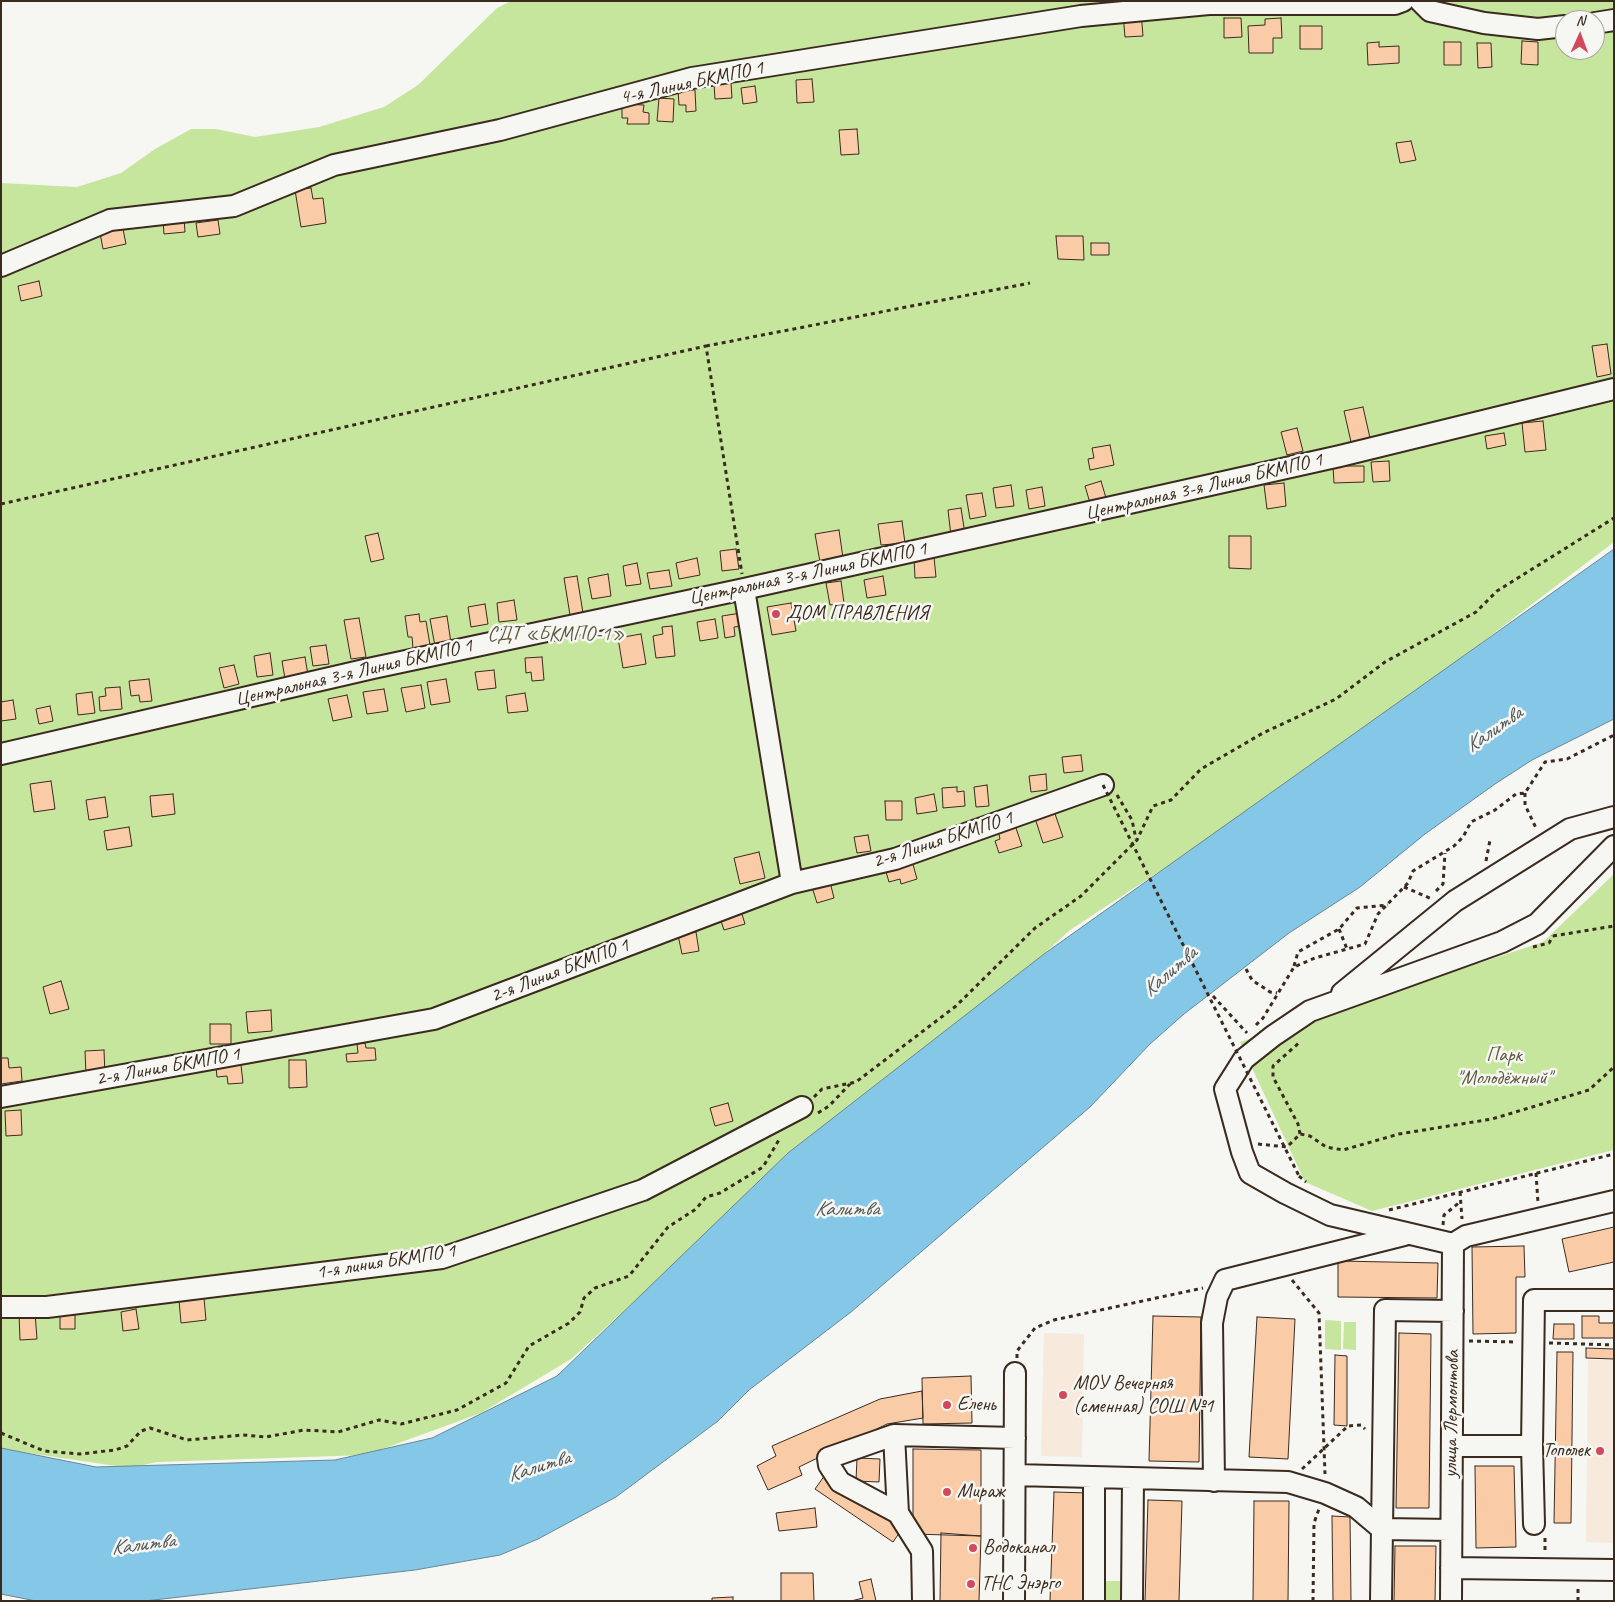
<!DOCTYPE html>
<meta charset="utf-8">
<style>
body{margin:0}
#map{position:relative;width:1615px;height:1602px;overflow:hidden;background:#f6f6f2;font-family:Caveat,sans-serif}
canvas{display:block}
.frame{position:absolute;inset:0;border:2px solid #3b2a1e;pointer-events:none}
.north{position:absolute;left:1555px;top:10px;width:50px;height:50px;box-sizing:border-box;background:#f6f6f2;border:1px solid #aba49d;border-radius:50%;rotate:2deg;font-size:14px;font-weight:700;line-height:20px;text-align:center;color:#3b2a1e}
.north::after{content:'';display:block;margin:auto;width:18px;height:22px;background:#d1495b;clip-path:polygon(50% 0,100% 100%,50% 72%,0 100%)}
</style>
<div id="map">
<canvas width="1615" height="1602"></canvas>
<div class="frame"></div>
<div class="north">N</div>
</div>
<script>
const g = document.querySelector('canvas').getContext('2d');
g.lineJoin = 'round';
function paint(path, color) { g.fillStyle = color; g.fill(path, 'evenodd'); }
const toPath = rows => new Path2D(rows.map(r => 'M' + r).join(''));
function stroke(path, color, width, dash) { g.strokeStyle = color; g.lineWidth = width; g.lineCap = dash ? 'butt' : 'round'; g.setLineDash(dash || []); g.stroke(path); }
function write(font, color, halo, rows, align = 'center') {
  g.font = font + ' Caveat,sans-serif'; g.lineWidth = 5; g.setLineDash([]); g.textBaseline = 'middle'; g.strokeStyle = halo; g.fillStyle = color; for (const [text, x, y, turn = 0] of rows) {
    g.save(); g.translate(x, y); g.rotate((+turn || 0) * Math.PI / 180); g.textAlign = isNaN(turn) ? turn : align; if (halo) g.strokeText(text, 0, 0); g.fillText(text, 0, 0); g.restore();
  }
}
paint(toPath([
 [1044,1333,1084,1334,1082,1457,1041,1456],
 [1588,1360,1614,1360,1614,1543,1586,1542]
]), '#f7e9dc');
paint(toPath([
 [511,1,1614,1,1614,542,1311,772,1070,930,963,1028,640,1296,571,1359,481,1413,366,1455,157,1462,130,1468,1,1449,1,183,77,187,121,173,155,149,191,129,216,129,255,137,319,127,384,107,418,85,497,8],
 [1565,20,1595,20,1595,50,1565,50],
 [1614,874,1614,1150,1372,1211,1305,1182,1240,1042,1543,942],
 [1325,1320,1341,1321,1341,1350,1325,1349],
 [1344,1322,1356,1322,1356,1350,1343,1349],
 [1103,1581,1123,1581,1123,1601,1102,1601]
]), '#c6e69e');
const water = toPath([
 [1614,549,1614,719,1532,760,1495,784,1425,834,1360,887,1289,933,1184,1014,1150,1044,1090,1107,851,1312,749,1390,718,1421,616,1497,538,1539,500,1555,415,1570,145,1601,36,1601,1,1594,1,1448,96,1467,335,1460,432,1438,557,1376,788,1153,1044,954,1614,549]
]);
paint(water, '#85c7e6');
stroke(water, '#678896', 1);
const building = toPath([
 [1141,12,1143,36,1125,37,1123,14,1141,12],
 [1224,18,1241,18,1242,37,1224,38,1224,18],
 [1281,18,1282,38,1273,38,1273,53,1249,53,1248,26,1265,25,1265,19,1281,18],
 [1300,26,1322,26,1322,49,1300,49,1300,26],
 [1522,41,1538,42,1538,65,1521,64,1522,41],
 [1379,42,1379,47,1399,46,1399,63,1368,65,1367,43,1379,42],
 [1444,42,1461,42,1461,65,1444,65,1444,42],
 [1477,43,1491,43,1492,67,1478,68,1477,43],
 [812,79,814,102,797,103,796,80,812,79],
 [731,83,732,98,715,99,714,84,731,83],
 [755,86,757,102,743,104,741,88,755,86],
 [678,90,695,90,696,111,686,112,686,105,679,105,678,90],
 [659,98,674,99,673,122,657,121,659,98],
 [622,104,644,105,643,112,649,113,649,124,627,124,628,118,622,118,622,104],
 [857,129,859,154,841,155,839,130,857,129],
 [1411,141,1416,160,1400,163,1396,143,1411,141],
 [311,188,313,199,323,198,326,223,301,227,295,190,311,188],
 [184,218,185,232,164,234,163,220,184,218],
 [218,220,220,234,198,237,196,223,218,220],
 [123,229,126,244,103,249,100,233,123,229],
 [1056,236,1083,236,1084,260,1058,259,1056,236],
 [1091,243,1109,243,1109,255,1091,255,1091,243],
 [39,281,42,296,21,301,18,286,39,281],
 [1607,344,1611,374,1597,377,1592,346,1607,344],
 [1363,407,1370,438,1351,442,1344,411,1363,407],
 [1543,421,1546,450,1525,452,1522,423,1543,421],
 [1297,428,1303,451,1287,455,1281,432,1297,428],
 [1504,433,1506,445,1487,449,1485,436,1504,433],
 [1110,445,1114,465,1090,470,1088,459,1094,458,1092,448,1110,445],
 [1389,461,1390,481,1373,482,1371,462,1389,461],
 [1333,466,1364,466,1364,482,1334,483,1333,466],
 [1101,481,1106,498,1090,503,1085,486,1101,481],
 [1284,483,1286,506,1267,509,1264,485,1284,483],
 [1011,485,1014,506,996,508,993,488,1011,485],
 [1042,487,1045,506,1029,509,1026,490,1042,487],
 [982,493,986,516,970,519,966,495,982,493],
 [961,508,965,534,951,536,948,510,961,508],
 [902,521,905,543,881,545,878,524,902,521],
 [839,530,843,558,820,562,815,534,839,530],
 [378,533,384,559,371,562,365,536,378,533],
 [1229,536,1251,536,1251,569,1229,568,1229,536],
 [736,549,739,569,722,571,720,551,736,549],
 [934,557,936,577,915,578,914,558,934,557],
 [697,558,700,575,679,579,676,563,697,558],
 [637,563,641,584,626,586,623,566,637,563],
 [669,570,672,586,650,589,647,573,669,570],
 [608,574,611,596,592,599,588,578,608,574],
 [577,576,583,613,570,615,564,578,577,576],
 [883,576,886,595,867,598,864,580,883,576],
 [841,581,844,603,830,605,826,583,841,581],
 [514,600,517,620,499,622,497,603,514,600],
 [791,603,796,631,772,635,767,607,791,603],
 [485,604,488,624,471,627,468,607,485,604],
 [741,613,743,626,734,627,735,636,725,638,722,616,741,613],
 [419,614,420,622,426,621,430,645,413,648,412,637,408,637,405,616,419,614],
 [447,616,451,643,435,646,430,619,447,616],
 [359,618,366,657,351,659,344,620,359,618],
 [715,619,718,638,700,641,697,622,715,619],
 [672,626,675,656,656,658,653,636,663,634,662,627,672,626],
 [641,634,646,664,623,668,618,638,641,634],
 [326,645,329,664,313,666,310,647,326,645],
 [270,653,273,675,257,677,254,656,270,653],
 [305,657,308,675,285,679,282,661,305,657],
 [542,657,544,680,532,681,531,672,526,673,525,658,542,657],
 [234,665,239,684,224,688,219,668,234,665],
 [494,670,496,688,478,690,475,672,494,670],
 [149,679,152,701,140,702,139,695,131,696,129,681,149,679],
 [446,679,450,702,431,705,427,682,446,679],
 [421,685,425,708,406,712,401,688,421,685],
 [120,687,122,709,100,711,99,697,106,696,105,688,120,687],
 [384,689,388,711,367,714,363,692,384,689],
 [92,692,95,713,78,715,76,694,92,692],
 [525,693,528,711,508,713,506,696,525,693],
 [347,695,352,717,333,721,328,699,347,695],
 [13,700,16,719,1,721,1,702,13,700],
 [50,706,53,721,39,724,36,709,50,706],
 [1081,755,1083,771,1064,773,1062,757,1081,755],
 [1046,774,1047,790,1031,792,1029,776,1046,774],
 [51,781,55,809,34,812,30,784,51,781],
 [987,785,989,806,976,807,974,787,987,785],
 [957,787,957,792,964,791,965,806,943,808,942,788,957,787],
 [173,794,175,814,152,817,150,796,173,794],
 [934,794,937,811,917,814,915,798,934,794],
 [105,797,108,817,89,820,86,800,105,797],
 [885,801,902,801,902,820,886,820,885,801],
 [1053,808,1063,837,1043,843,1034,815,1053,808],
 [1015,825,1022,846,999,853,995,841,1000,839,998,830,1015,825],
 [129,827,132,846,107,850,104,831,129,827],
 [868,835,871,851,857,853,854,837,868,835],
 [759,852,765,878,740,884,734,858,759,852],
 [911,857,917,879,901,884,900,879,889,882,884,865,911,857],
 [830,882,834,898,817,903,812,887,830,882],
 [741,911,745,924,724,930,720,918,741,911],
 [696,932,699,951,682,954,678,935,696,932],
 [61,981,69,1009,50,1014,43,987,61,981],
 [271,1010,272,1031,248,1033,246,1012,271,1010],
 [210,1024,231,1024,231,1044,210,1044,210,1024],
 [365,1043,366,1048,375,1048,376,1060,347,1062,346,1054,358,1053,357,1044,365,1043],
 [104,1050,105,1075,86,1075,85,1051,104,1050],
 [1,1058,8,1058,9,1068,21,1067,22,1081,1,1084,1,1058],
 [289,1060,306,1060,307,1087,289,1088,289,1060],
 [241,1065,243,1083,228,1084,227,1076,217,1077,216,1067,241,1065],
 [728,1103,733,1121,715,1126,710,1108,728,1103],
 [21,1110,22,1135,6,1136,5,1111,21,1110],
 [1614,1227,1614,1262,1569,1272,1562,1239,1614,1227],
 [1524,1246,1525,1277,1516,1277,1516,1333,1473,1334,1472,1247,1524,1246],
 [1338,1261,1438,1263,1437,1298,1338,1297,1338,1261],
 [204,1298,206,1320,181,1323,179,1300,204,1298],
 [136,1309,139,1329,123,1331,121,1312,136,1309],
 [60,1310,75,1310,75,1329,60,1329,60,1310],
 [35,1313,37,1339,20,1340,19,1314,35,1313],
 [1153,1316,1201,1317,1199,1462,1149,1461,1153,1316],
 [1582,1316,1599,1316,1599,1323,1613,1323,1614,1317,1614,1338,1582,1338,1582,1316],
 [1257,1317,1295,1319,1288,1459,1249,1457,1257,1317],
 [1554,1324,1574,1324,1574,1339,1553,1339,1554,1324],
 [1399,1333,1431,1334,1429,1508,1396,1508,1399,1333],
 [1586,1348,1614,1349,1614,1359,1586,1358,1586,1348],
 [1557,1352,1573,1352,1571,1523,1554,1523,1557,1352],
 [1335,1355,1347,1356,1347,1426,1334,1425,1335,1355],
 [971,1376,972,1423,923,1424,922,1378,971,1376],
 [922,1391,923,1418,887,1424,799,1467,802,1475,768,1490,757,1466,776,1456,772,1446,880,1399,922,1391],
 [913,1449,981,1450,981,1536,913,1534,913,1449],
 [857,1458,880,1459,879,1482,856,1481,857,1458],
 [1475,1466,1514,1466,1516,1547,1476,1548,1475,1466],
 [825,1475,902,1529,893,1542,815,1489,825,1475],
 [1054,1492,1089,1493,1085,1601,1050,1601,1054,1492],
 [1148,1500,1182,1501,1179,1601,1145,1601,1148,1500],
 [1254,1501,1289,1501,1288,1601,1253,1601,1254,1501],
 [815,1508,817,1527,779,1531,776,1513,815,1508],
 [1332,1516,1350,1517,1351,1601,1333,1601,1332,1516],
 [941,1533,981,1536,979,1601,940,1601,941,1533],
 [1395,1546,1436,1546,1435,1601,1394,1601,1395,1546],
 [781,1573,813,1573,814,1601,781,1601,781,1573],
 [871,1579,876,1601,851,1601,863,1598,859,1582,871,1579],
 [733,1597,733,1601,712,1601,712,1598,733,1597]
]);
paint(building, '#f9cca7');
stroke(building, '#3b2a1e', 1);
const minor = toPath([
 [1420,1,1430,11,1484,23,1538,29,1565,26],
 [1595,23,1614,20],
 [1,266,110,220,234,206,334,165,500,130,692,78,1081,16,1209,4,1395,4,1403,1],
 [744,589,792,883],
 [1,754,373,668,744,589,1340,456,1614,389],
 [1342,993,1455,901,1570,829,1614,817],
 [1,1097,434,1019,792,883,895,859,1103,785],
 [1453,1244,1330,1215,1285,1193,1250,1173,1242,1152,1225,1089,1244,1059,1273,1036,1310,1011,1502,942,1537,924,1614,846],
 [1,1307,47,1307,442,1258,643,1190,802,1107],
 [894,1435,898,1513,840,1482,829,1465,828,1458,894,1435,1015,1438],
 [1452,1446,1532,1446,1534,1524],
 [1532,1446,1534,1300,1614,1300],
 [1015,1475,1288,1482,1325,1493,1356,1507,1382,1529,1381,1601],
 [1214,1481,1212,1323,1217,1297,1225,1280,1404,1235],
 [898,1513,922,1551,923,1601],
 [1451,1530,1382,1529,1385,1310,1453,1311],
 [1451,1568,1614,1570],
 [1014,1601,1015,1373],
 [1094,1601,1094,1477],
 [1132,1601,1133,1479],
 [1451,1601,1453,1244,1466,1236,1614,1201]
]);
stroke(minor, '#3b2a1e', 24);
stroke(toPath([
 [706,346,1030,283],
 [1,504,706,346,742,574],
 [1525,793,1525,805,1537,830],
 [1117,795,1132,820,1136,839],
 [1486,861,1490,840],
 [1404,887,1432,899],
 [1436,891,1443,884,1445,853],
 [1339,929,1347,949],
 [1553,936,1614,926],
 [1533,947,1549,943,1553,936],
 [1294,966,1298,952,1339,929,1357,908,1388,905],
 [1246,969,1252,980,1270,992,1277,993],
 [1213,996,1247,1033],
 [1256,1025,1263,1018,1294,967,1315,958,1365,944,1378,914,1408,883,1413,871,1454,846,1463,837,1471,822,1495,810,1516,794,1525,793,1545,762,1567,759,1614,735],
 [814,1097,822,1089,856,1082,956,1006,1035,928,1081,896,1137,840,1153,806,1171,800,1201,769,1263,733,1336,699,1385,662,1476,612,1497,591,1614,518],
 [818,1113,829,1106,850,1084],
 [1300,1134,1298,1124,1273,1077,1273,1066,1301,1041],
 [1258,1144,1287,1147,1300,1134,1310,1136,1326,1147,1343,1150,1399,1134,1492,1119,1589,1090,1614,1067],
 [1536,1173,1538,1203],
 [1299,1176,1306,1182],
 [1460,1192,1462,1219],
 [1389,1210,1614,1154],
 [1443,1225,1444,1215,1460,1202],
 [1292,1280,1319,1313,1325,1474],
 [1469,1341,1516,1342],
 [1549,1343,1614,1345],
 [1017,1358,1017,1351,1035,1328,1054,1320,1203,1288],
 [1,1433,44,1451,80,1454,115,1450,127,1446,141,1431,150,1428,187,1440,243,1435,266,1437,304,1430,338,1432,379,1420,401,1424,457,1410,506,1383,529,1346,569,1323,580,1312,584,1298,595,1288,629,1276,668,1227,696,1209,706,1197,720,1193,763,1167,780,1138],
 [1302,1469,1348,1426,1361,1425,1365,1429],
 [1545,1538,1545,1551],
 [1313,1601,1314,1523,1319,1509],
 [1578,1601,1578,1587]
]), '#3b2a1e', 3, [4, 4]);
stroke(minor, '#f6f6f2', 20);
stroke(toPath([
 [1103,785,1299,1176]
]), '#3b2a1e', 3, [4, 4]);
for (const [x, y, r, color] of [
 [776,614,5,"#d1495b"],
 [1063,1395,5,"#d1495b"],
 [947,1405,5,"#d1495b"],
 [1600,1451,5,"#d1495b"],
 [947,1492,5,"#d1495b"],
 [973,1548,5,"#d1495b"],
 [971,1584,5,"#d1495b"]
]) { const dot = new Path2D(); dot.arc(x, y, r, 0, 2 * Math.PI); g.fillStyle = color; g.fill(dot); stroke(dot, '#f6f6f2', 2); }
write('20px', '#3b2a1e', '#f6f6f2', [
 ["4-я Линия БКМПО 1",692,83,-12],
 ["Центральная 3-я Линия БКМПО 1",1204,487,-13],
 ["Центральная 3-я Линия БКМПО 1",808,574,-12],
 ["Центральная 3-я Линия БКМПО 1",354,673,-13],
 ["2-я Линия БКМПО 1",943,840,-18],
 ["2-я Линия БКМПО 1",560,971,-21],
 ["2-я Линия БКМПО 1",168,1067,-10],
 ["1-я линия БКМПО 1",386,1262,-9],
 ["улица Лермонтова",1452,1414,-89]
]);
write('20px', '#3b2a1e', '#f6f6f2', [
 ["ДОМ ПРАВЛЕНИЯ",786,614],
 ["МОУ Вечерняя",1073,1384],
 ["(сменная) СОШ №1",1073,1407],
 ["Елень",957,1405],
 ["Тополек",1590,1451,"right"],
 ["Мираж",957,1492],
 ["Водоканал",983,1548],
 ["ТНС Энэрго",981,1584]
], 'left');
write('20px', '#5e593e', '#f6f6f2', [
 ["СДТ «БКМПО-1»",556,635],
 ["Парк",1504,1056],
 ["\"Молодёжный\"",1504,1079]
]);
write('italic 21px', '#51595a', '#f6f6f2', [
 ["Калитва",1494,730,-35],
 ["Калитва",1170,972,-41],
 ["Калитва",847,1209],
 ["Калитва",539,1467,-17],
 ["Калитва",143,1545,-7]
]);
</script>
